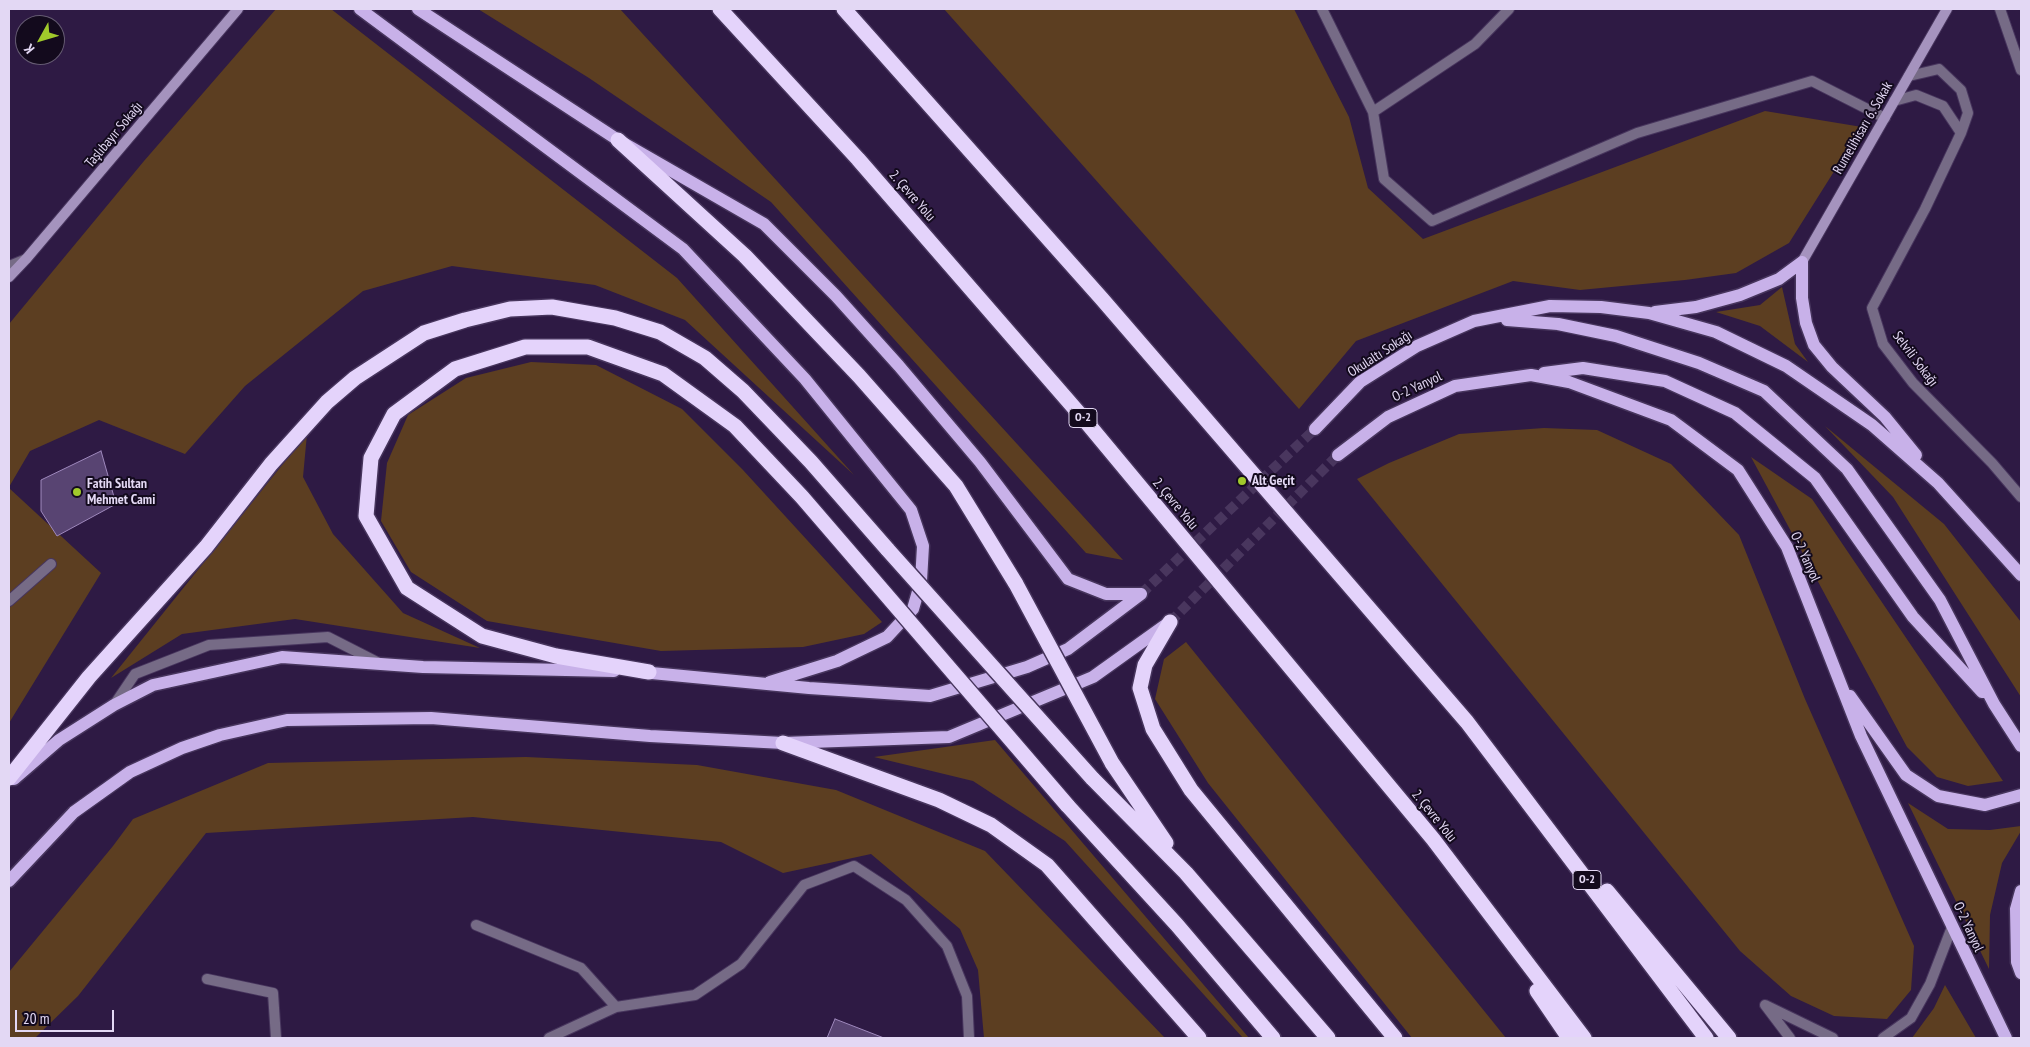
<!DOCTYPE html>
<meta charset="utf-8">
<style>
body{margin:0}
#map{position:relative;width:2030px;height:1047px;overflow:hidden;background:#2e1a44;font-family:"PT Sans Narrow",sans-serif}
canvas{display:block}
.frame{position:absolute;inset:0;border:10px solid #e3d8f4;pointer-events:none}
.north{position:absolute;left:15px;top:15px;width:50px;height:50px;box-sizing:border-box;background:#130a1d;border:1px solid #665c73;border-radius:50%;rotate:231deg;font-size:14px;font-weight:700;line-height:20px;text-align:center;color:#e3d8f4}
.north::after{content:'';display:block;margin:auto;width:18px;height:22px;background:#a0c92b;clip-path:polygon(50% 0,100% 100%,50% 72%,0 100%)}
.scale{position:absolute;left:15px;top:1010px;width:99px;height:22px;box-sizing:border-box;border:2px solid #e3d8f4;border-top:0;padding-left:6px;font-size:15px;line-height:18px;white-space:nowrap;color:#e3d8f4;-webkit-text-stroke:4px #130a1d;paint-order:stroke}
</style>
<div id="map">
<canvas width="2030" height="1047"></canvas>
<div class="frame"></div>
<div class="north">K</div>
<div class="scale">20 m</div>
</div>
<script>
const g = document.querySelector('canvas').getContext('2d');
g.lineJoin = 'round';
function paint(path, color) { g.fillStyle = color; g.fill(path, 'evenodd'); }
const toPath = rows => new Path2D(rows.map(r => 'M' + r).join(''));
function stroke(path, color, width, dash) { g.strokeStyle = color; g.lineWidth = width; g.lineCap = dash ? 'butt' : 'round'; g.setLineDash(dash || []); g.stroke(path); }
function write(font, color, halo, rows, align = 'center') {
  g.font = font + ' "PT Sans Narrow",sans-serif'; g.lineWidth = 4; g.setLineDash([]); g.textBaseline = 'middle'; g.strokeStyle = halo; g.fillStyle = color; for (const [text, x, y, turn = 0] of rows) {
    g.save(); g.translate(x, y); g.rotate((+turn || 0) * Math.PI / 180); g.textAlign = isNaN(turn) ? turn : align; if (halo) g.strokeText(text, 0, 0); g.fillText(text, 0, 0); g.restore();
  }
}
paint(toPath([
 [276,9,331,9,677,278,854,475,685,320,595,285,452,266,363,291,245,386,185,454,99,420,30,451,9,487,9,324,144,161],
 [478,9,620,9,1123,560,1086,553,771,202,589,78],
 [944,9,1294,9,1349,117,1368,188,1423,239,1765,111,1862,127,1789,243,1736,273,1685,280,1580,290,1513,281,1356,341,1299,409],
 [1782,287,1795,344,1808,362,1760,326,1716,312,1760,305],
 [531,362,596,365,682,409,743,470,882,622,864,634,803,647,661,651,487,621,411,572,381,521,387,463,408,415,466,378],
 [1825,426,1944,524,2021,622,2021,697,1893,497],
 [1544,428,1597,430,1671,464,1739,535,1805,699,1914,946,1911,990,1887,1019,1834,1016,1791,996,1740,951,1357,479,1389,463,1459,434],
 [307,434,303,477,333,534,403,613,480,648,295,619,182,634,111,678],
 [1751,457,1812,499,2003,781,1968,786,1937,777,1907,747],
 [9,488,101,573,9,723],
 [1186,642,1506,1038,1412,1038,1208,783,1155,699,1164,659],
 [995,740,1249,1038,1243,1038,1065,841,973,781,874,757],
 [526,757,697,765,836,790,985,851,1165,1038,984,1038,978,970,960,929,871,854,783,873,721,842,473,817,206,833,78,996,35,1038,9,1038,9,972,113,846,133,819,268,763],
 [1908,803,1948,829,1990,830,2021,826,2021,831,2002,863,1990,915,1989,969],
 [1945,985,1976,1038,1912,1038,1934,1008]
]), '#5c3e21');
const building = toPath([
 [101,451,116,504,57,536,41,511,41,480,101,451],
 [835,1019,884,1038,827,1038,835,1019]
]);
paint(building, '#584472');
stroke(building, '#9f89bd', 1);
stroke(toPath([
 [1141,594,1315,429],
 [1170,622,1338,455]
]), '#49365e', 10, [10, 5]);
const lane = toPath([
 [1790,1038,1765,1005,1833,1038],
 [1883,1038,1911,1018,1930,984,1952,927]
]);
const street = toPath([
 [1322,9,1373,112,1384,179,1432,221,1637,133,1812,81,1885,118],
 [2000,9,2021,70],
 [1909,76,1939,69,1961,90,1968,113,1961,133,1925,209,1872,308,1883,344,1913,383,1992,463,2021,497],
 [1894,101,1916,95,1943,106,1961,133],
 [1373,112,1475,44,1509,9],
 [9,266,26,259],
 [9,601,51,564],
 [114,705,135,674,209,645,328,637,379,663],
 [476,925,581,968,616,1007],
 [207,979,273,993,276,1038],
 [549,1038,616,1007,695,995,741,964,804,885,854,866,906,900,947,946,967,996,969,1038]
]);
const secondary = toPath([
 [1802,262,1947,9],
 [9,277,27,258,238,9]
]);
const primary = toPath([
 [360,9,683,249,805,379,911,510,923,546,921,581,913,609,887,637,837,661,770,682],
 [418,9,618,140,764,224,836,296,899,366,980,462,1068,579,1106,594,1141,594],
 [1802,262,1802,298,1806,323,1814,345,1832,367,1885,417,1916,455],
 [1655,312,1696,307,1740,295,1779,279,1802,262],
 [1507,320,1558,324,1616,336,1699,363,1764,391,1847,469,1940,600,1994,704,2021,746],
 [1544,373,1583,368,1665,381,1735,413,1815,478,1913,617,1982,692],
 [1315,429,1360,382,1417,346,1474,321,1550,306,1601,307,1649,313,1716,332,1786,366,1872,425,1938,483,2021,575],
 [1338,455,1388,417,1455,386,1531,375,1569,382,1671,420,1738,470,1787,547,1861,736,2006,1038],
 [641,672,809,688,930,696,1027,667,1068,649,1141,594],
 [1850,696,1906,775,1938,796,1985,805,2021,795],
 [14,779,59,740,114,705,153,685,282,657,423,667,614,671],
 [9,881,74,812,130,772,182,748,220,735,287,720,431,718,650,736,783,743,949,737,1093,677,1167,624],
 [2021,891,2016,909,2017,962,2021,973]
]);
const highway = toPath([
 [720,9,858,159,1083,418,1433,839,1584,1038],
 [844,9,1102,299,1467,722,1706,1038],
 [618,140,745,256,859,376,956,486,1016,584],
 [1170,622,1145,665,1140,688,1153,729,1191,790,1395,1038],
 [649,672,556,656,482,636,407,588,366,516,371,458,394,414,455,369,525,347,588,347,663,374,735,426,802,497,864,569],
 [783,743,939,800,991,825,1047,865,1199,1038],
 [1112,763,1166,843],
 [9,778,89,677,206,547,271,464,327,402,355,378,424,333,465,320,510,309,552,307,615,318,660,332,705,358,743,391,811,462,888,550],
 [1092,778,1186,873,1328,1038],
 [1067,805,1177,925,1273,1038],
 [1607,891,1729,1038],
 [1537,991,1569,1038]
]);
stroke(lane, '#47355d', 12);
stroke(street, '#47355d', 12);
stroke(secondary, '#47355d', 12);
stroke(primary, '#47355d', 15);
stroke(highway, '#47355d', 18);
stroke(lane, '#766b86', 10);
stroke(street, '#766b86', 10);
stroke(secondary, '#a593be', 10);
stroke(primary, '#c8b1e9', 12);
stroke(highway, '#e4d3fb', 15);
const highwayBridge = toPath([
 [888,550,1092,778],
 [864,569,1067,805],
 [1016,584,1112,763]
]);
stroke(highwayBridge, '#47355d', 18, []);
stroke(highwayBridge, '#e4d3fb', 15);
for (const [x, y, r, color] of [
 [1242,481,5,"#a0c92b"],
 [77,492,5,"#a0c92b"]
]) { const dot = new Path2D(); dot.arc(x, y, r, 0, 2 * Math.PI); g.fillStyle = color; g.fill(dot); stroke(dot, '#130a1d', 2); }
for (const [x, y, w] of [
 [1083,418,28],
 [1587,880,28]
]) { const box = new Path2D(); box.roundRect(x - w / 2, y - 9.5, w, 19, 4); g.fillStyle = '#130a1d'; g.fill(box); stroke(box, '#e3d8f4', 1); }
write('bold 12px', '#e3d8f4', null, [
 ["O-2",1083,418],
 ["O-2",1587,880]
]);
write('14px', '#e3d8f4', '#130a1d', [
 ["Rumelihisarı 6. Sokak",1863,128,-60],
 ["Taşlıbayır Sokağı",114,135,-50],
 ["2. Çevre Yolu",912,196,49],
 ["Okulaltı Sokağı",1380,354,-33],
 ["Selvili Sokağı",1915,359,53],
 ["O-2 Yanyol",1417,387,-25],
 ["2. Çevre Yolu",1175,504,50],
 ["O-2 Yanyol",1805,557,66],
 ["2. Çevre Yolu",1434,816,51],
 ["O-2 Yanyol",1968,927,65]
]);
write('bold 14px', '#e3d8f4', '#130a1d', [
 ["Alt Geçit",1252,481],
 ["Fatih Sultan",87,484],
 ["Mehmet Cami",87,500]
], 'left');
</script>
